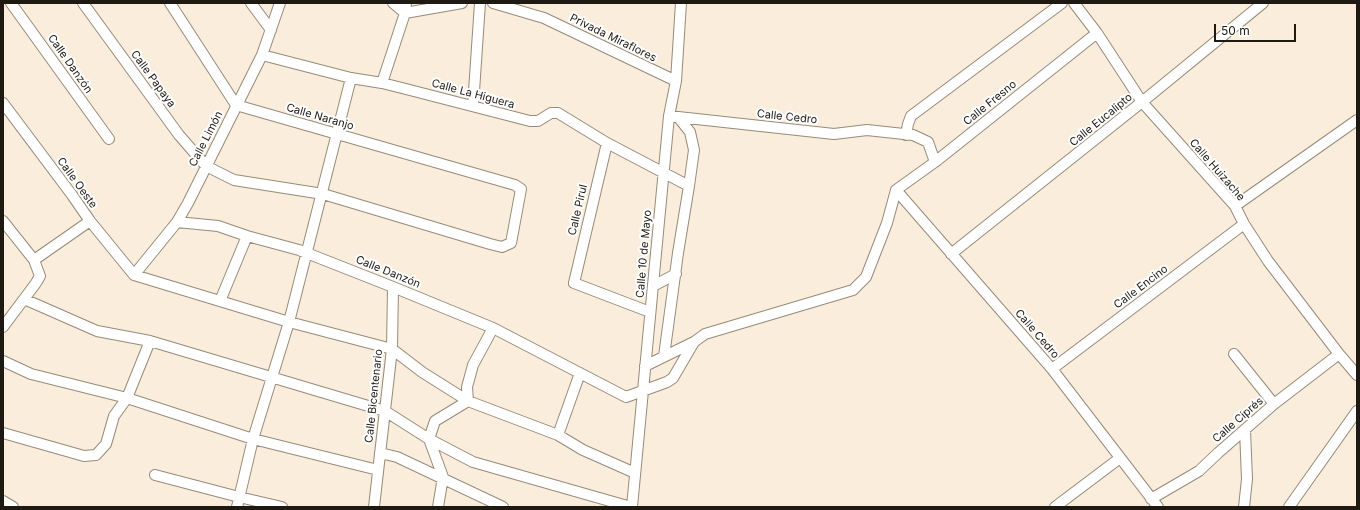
<!DOCTYPE html>
<meta charset="utf-8">
<style>
body{margin:0}
#map{position:relative;width:1360px;height:510px;overflow:hidden;background:#faeddb;font-family:Inter,sans-serif}
canvas{display:block}
.frame{position:absolute;inset:0;border:4px solid #1e1913;pointer-events:none}
.scale{position:absolute;left:1214px;top:24px;width:82px;height:18px;box-sizing:border-box;border:2px solid #1e1913;border-top:0;padding-left:5px;font-size:12px;line-height:14px;white-space:nowrap;color:#1e1913;-webkit-text-stroke:3px #fff;paint-order:stroke}
</style>
<div id="map">
<canvas width="1360" height="510"></canvas>
<div class="frame"></div>
<div class="scale">50 m</div>
</div>
<script>
const g = document.querySelector('canvas').getContext('2d');
g.lineJoin = 'round';
const toPath = rows => new Path2D(rows.map(r => 'M' + r).join(''));
function stroke(path, color, width, dash) { g.strokeStyle = color; g.lineWidth = width; g.lineCap = dash ? 'butt' : 'round'; g.setLineDash(dash || []); g.stroke(path); }
function write(font, color, halo, rows, align = 'center') {
  g.font = font + ' Inter,sans-serif'; g.lineWidth = 4; g.setLineDash([]); g.textBaseline = 'middle'; g.strokeStyle = halo; g.fillStyle = color; for (const [text, x, y, turn = 0] of rows) {
    g.save(); g.translate(x, y); g.rotate((+turn || 0) * Math.PI / 180); g.textAlign = isNaN(turn) ? turn : align; if (halo) g.strokeText(text, 0, 0); g.fillText(text, 0, 0); g.restore();
  }
}
const street = toPath([
 [11,3,109,139],
 [83,3,179,135,206,166,234,180,323,194,490,244,502,247,511,243,521,189,515,185,236,105,170,3],
 [251,3,271,30],
 [393,3,405,13,462,3],
 [493,3,544,18,676,81],
 [1074,3,1097,33,1142,102,1235,206,1244,224,1268,261,1339,354,1357,375],
 [262,55,351,78,382,83,402,88,530,121,538,121,551,113,558,113,607,143,689,186,678,253,664,356],
 [382,83,405,13,406,3],
 [3,103,72,195,90,221,134,275],
 [473,106,480,3],
 [669,116,834,134,867,130,913,135,928,142,935,162],
 [678,117,690,132,694,150,689,186],
 [906,135,908,124,911,116,1062,3],
 [607,143,574,283,650,312],
 [896,190,1052,369,1158,507],
 [896,190,935,162,1097,33],
 [1235,206,1357,120],
 [3,221,34,260,40,276,36,283,3,327],
 [177,222,218,226,247,236,299,250,393,287,493,328,626,397,667,382,673,378,694,342,705,334,853,290,866,277,887,223,896,190],
 [951,254,1142,102,1263,3],
 [34,260,90,221],
 [134,275,289,322,392,349,422,372,468,401,558,435,583,450,635,473],
 [134,275,177,222,188,203,262,55,280,3],
 [653,286,676,274],
 [24,299,97,331,150,341,385,411,429,439,473,462,631,507],
 [220,301,247,236],
 [1234,354,1274,404],
 [3,361,31,374,127,398,253,439,378,470],
 [645,366,694,342],
 [1052,369,1244,224],
 [468,401,467,387,473,365,493,328],
 [3,433,84,456,96,455,106,444,114,416,127,398,150,341],
 [558,435,580,373],
 [380,453,397,457,503,507],
 [155,475,239,497,282,507],
 [1151,499,1199,471,1218,453,1274,404,1339,354],
 [3,501,13,507],
 [237,507,253,439,289,322,351,78],
 [374,507,392,349,393,287],
 [438,507,443,477,429,439,435,421,468,401],
 [632,507,669,116,676,81,681,3],
 [1055,507,1120,458],
 [1244,507,1247,479,1245,430],
 [1289,507,1357,411]
]);
stroke(street, '#968b7a', 12);
stroke(street, '#fff', 10);
write('11px', '#1e1913', '#fff', [
 ["Privada Miraflores",613,38,26],
 ["Calle Danzón",70,64,55],
 ["Calle Papaya",153,79,54],
 ["Calle La Higuera",473,94,15],
 ["Calle Fresno",990,103,-39],
 ["Calle Naranjo",320,117,16],
 ["Calle Cedro",787,117,6],
 ["Calle Eucalipto",1101,120,-39],
 ["Calle Limón",206,139,-63],
 ["Calle Huizache",1217,170,49],
 ["Calle Oeste",77,183,54],
 ["Calle Pirul",578,210,-77],
 ["Calle 10 de Mayo",644,254,-85],
 ["Calle Danzón",388,272,22],
 ["Calle Encino",1141,287,-37],
 ["Calle Cedro",1037,334,49],
 ["Calle Bicentenario",374,396,-84],
 ["Calle Ciprés",1238,420,-41]
]);
</script>
